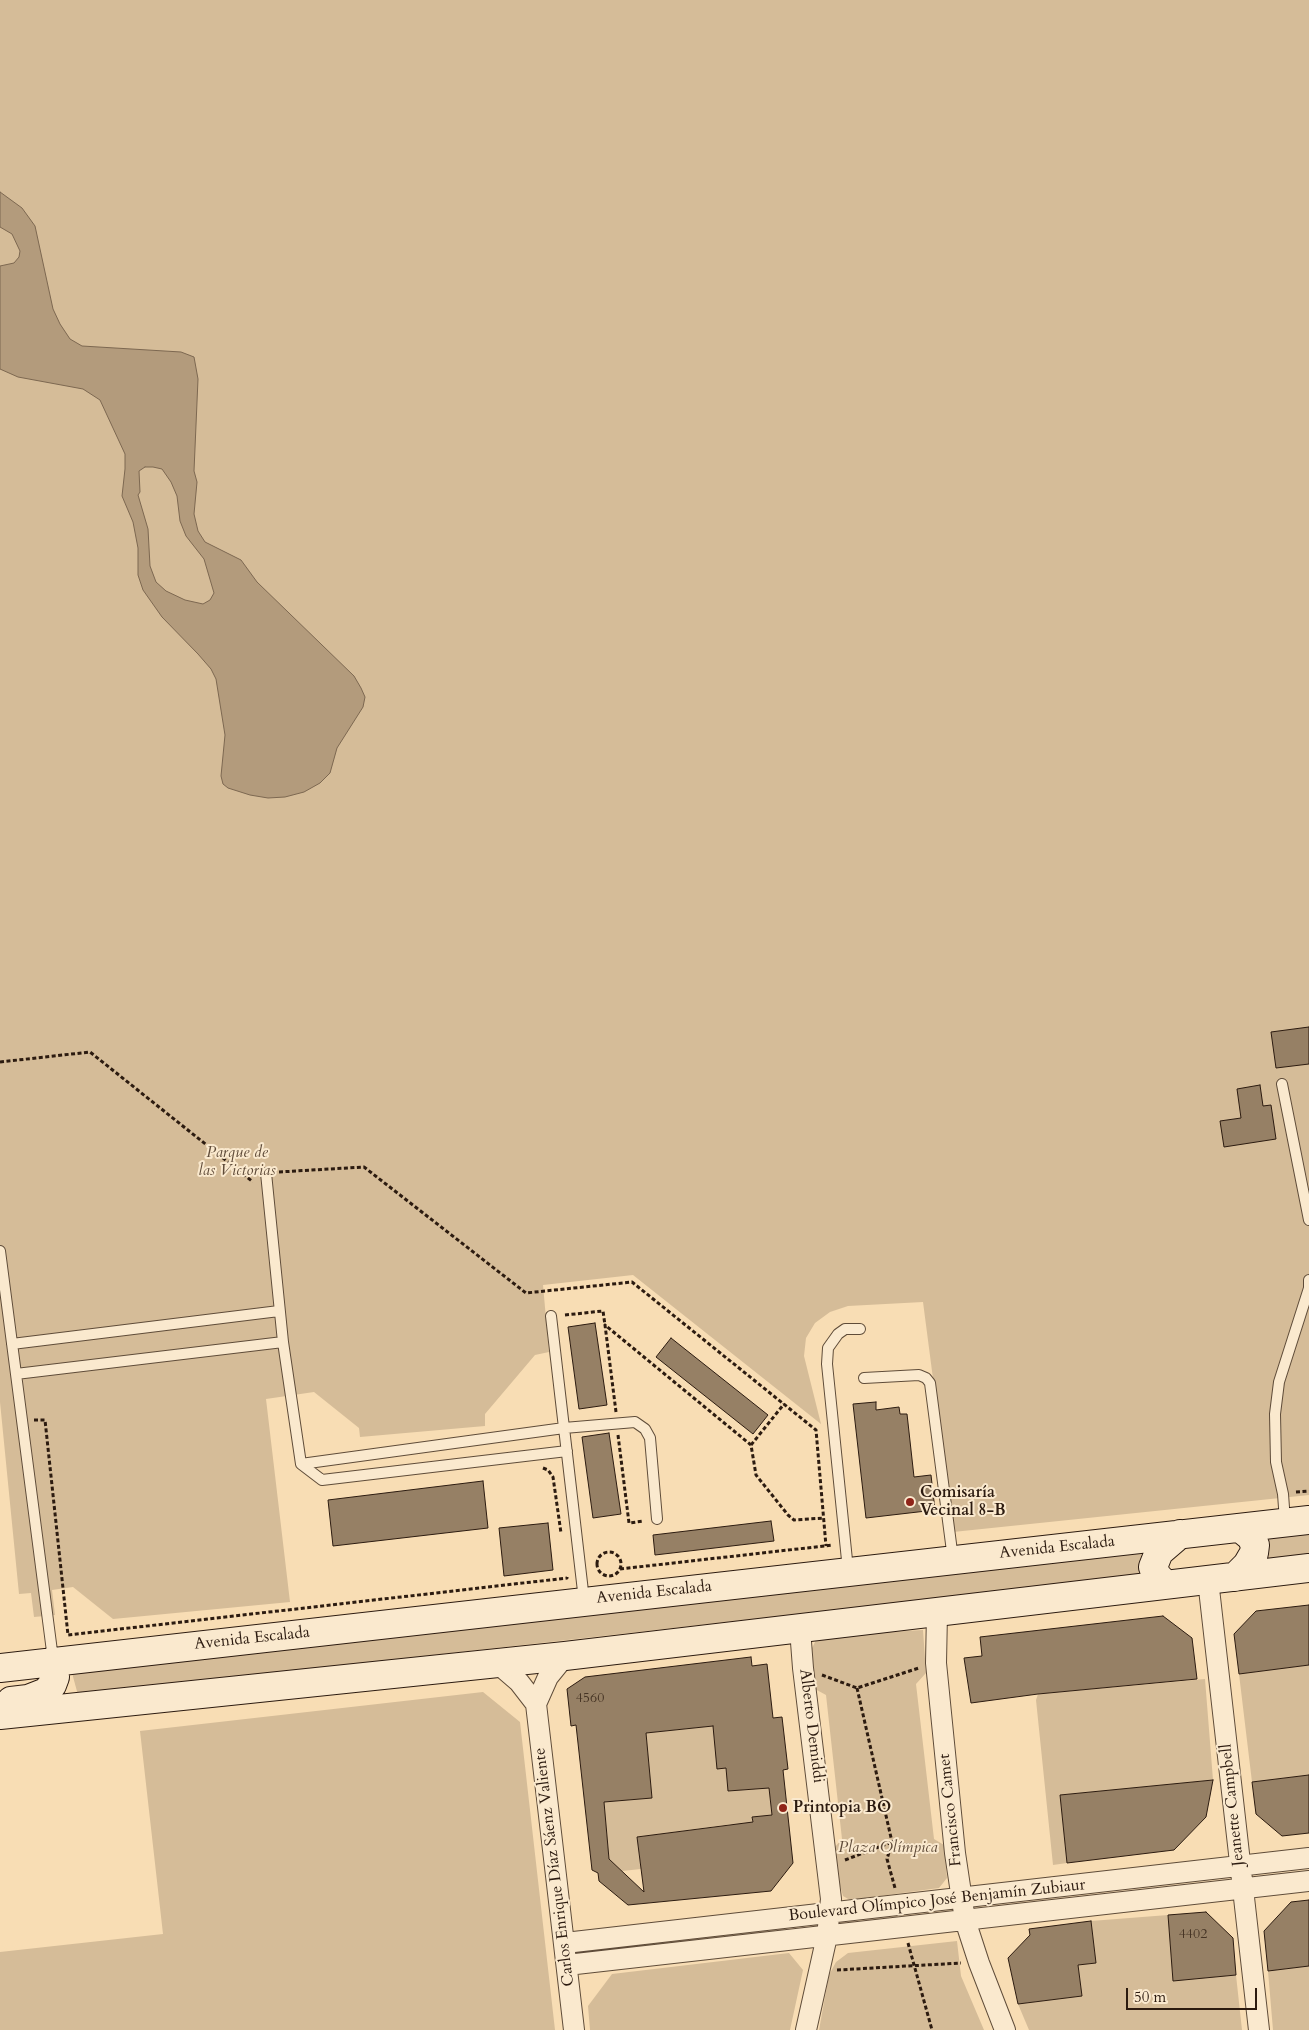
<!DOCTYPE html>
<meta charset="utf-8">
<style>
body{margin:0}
#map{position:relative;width:1309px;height:2030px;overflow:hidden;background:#f8ddb4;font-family:Cardo,serif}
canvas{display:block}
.scale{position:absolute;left:1126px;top:1988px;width:131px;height:22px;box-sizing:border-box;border:2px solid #2c1b10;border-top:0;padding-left:6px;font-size:15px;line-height:18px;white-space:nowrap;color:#2c1b10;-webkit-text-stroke:4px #fae9ce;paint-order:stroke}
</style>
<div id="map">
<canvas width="1309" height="2030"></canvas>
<div class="scale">50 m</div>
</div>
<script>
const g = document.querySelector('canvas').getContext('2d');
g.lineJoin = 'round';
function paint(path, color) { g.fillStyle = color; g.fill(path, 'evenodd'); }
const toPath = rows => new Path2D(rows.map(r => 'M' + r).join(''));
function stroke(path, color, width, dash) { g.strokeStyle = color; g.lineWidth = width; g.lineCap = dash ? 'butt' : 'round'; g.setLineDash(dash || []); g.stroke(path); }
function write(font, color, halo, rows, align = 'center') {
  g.font = font + ' Cardo,serif'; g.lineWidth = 4; g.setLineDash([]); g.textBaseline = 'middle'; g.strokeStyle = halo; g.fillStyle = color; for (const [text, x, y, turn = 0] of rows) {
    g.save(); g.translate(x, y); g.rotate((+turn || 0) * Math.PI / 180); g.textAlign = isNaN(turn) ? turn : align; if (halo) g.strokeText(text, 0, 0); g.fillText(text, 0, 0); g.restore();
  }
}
paint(toPath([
 [0,0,1309,0,1309,1495,953,1532,923,1302,848,1306,830,1312,815,1323,806,1338,804,1356,821,1424,633,1275,543,1285,549,1352,535,1355,485,1414,485,1426,360,1437,359,1428,314,1392,266,1399,290,1602,113,1619,73,1587,52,1590,55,1615,34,1617,31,1593,19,1594,0,1402],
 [1309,1530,1309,1555,1268,1560,1265,1535],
 [1141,1549,1145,1575,78,1695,72,1673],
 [923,1630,926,1673,916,1684,934,1839,944,1845,947,1878,939,1888,850,1900,843,1896,839,1882,834,1848,842,1839,826,1695,815,1689,812,1648,818,1636],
 [1309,1665,1309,1775,1252,1782,1239,1674],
 [1205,1679,1213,1780,1060,1795,1067,1863,1053,1865,1036,1700,1038,1694],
 [483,1692,520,1722,555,2030,0,2030,0,1952,163,1934,140,1731],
 [713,1726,726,1768,729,1791,753,1789,767,1768,772,1815,752,1817,755,1843,738,1857,733,1824,637,1837,641,1869,622,1871,609,1859,604,1802,652,1798,646,1733],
 [1168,1915,1173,1980,1236,1975,1242,2030,1029,2030,1018,2004,1082,1996,1078,1965,1096,1963,1091,1921],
 [957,1941,961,1976,984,2030,819,2030,829,1975,836,1962,848,1953],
 [789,1953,803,1970,790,2030,590,2030,588,2006,612,1974],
 [1309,1966,1309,2030,1273,2030,1268,1971]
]), '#d5bc98');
const water = toPath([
 [0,192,22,208,35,226,53,309,60,324,70,339,82,346,181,352,194,357,198,379,194,471,197,482,194,514,198,531,205,542,241,560,257,582,354,676,361,688,365,697,363,707,337,748,330,773,320,783,304,792,285,797,268,798,250,795,228,788,223,784,221,776,225,735,216,679,211,669,198,654,162,617,143,590,138,575,138,548,133,522,122,496,125,469,125,454,100,400,83,389,18,377,0,369,0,266,14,263,19,257,20,251,12,234,0,227,0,192],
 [145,467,153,467,162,469,171,482,177,496,180,521,186,536,204,559,214,593,210,600,203,604,185,600,166,591,156,582,150,566,148,529,138,495,140,492,139,471,145,467]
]);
paint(water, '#b39b7c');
stroke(water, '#7d6851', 1);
const building = toPath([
 [1309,1027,1309,1064,1276,1068,1271,1032,1309,1027],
 [1260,1085,1263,1106,1271,1105,1276,1139,1224,1147,1220,1121,1241,1118,1237,1089,1260,1085],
 [595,1323,607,1405,579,1409,568,1327,595,1323],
 [671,1338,768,1415,753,1434,656,1357,671,1338],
 [876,1402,876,1410,899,1407,900,1414,907,1414,914,1477,931,1475,935,1510,866,1518,853,1404,876,1402],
 [609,1433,621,1514,593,1518,582,1437,609,1433],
 [483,1481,488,1528,333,1546,328,1500,483,1481],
 [771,1521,774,1541,655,1555,653,1535,771,1521],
 [548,1523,553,1570,504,1576,499,1528,548,1523],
 [1309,1605,1309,1665,1239,1674,1234,1634,1256,1611,1309,1605],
 [1163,1616,1192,1638,1197,1679,1038,1694,971,1703,964,1658,982,1656,980,1637,1163,1616],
 [751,1657,752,1666,767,1664,773,1718,782,1717,788,1769,783,1770,793,1863,771,1891,628,1905,599,1881,598,1873,592,1870,576,1725,571,1726,567,1689,585,1677,751,1657],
 [713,1726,717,1769,726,1768,728,1791,769,1788,772,1815,752,1817,753,1822,637,1837,644,1892,609,1859,604,1802,652,1798,646,1733,713,1726],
 [1309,1775,1309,1833,1282,1836,1256,1814,1252,1782,1309,1775],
 [1213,1780,1206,1817,1174,1850,1067,1863,1060,1795,1213,1780],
 [1309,1900,1309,1966,1268,1971,1264,1931,1291,1902,1309,1900],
 [1206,1912,1233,1938,1236,1975,1173,1981,1168,1915,1206,1912],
 [1091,1921,1096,1963,1078,1965,1082,1996,1018,2004,1008,1958,1030,1935,1029,1929,1091,1921]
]);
paint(building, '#968065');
stroke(building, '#2c1b10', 1);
const service = toPath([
 [1282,1084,1309,1220],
 [266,1173,283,1342],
 [0,1251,53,1659],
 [551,1316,584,1600],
 [12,1344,279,1311],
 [16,1374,283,1342,301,1464,564,1428,635,1422,645,1429,650,1438,657,1519],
 [864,1378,919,1375,926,1378,930,1383,953,1559],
 [301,1464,322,1480,567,1451],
 [1285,1521,1283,1494,1276,1462,1275,1414,1279,1382,1309,1288,1309,1280],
 [848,1570,827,1364,828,1348,838,1334,845,1329,860,1329]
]);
const minor = toPath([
 [1208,1580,1259,2030],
 [937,1613,936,1663,955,1853,965,1920,979,1963,1005,2030],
 [800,1629,803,1668,831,1899,827,1936,806,2030],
 [497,1663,519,1682,536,1704,574,2030],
 [536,1704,548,1677,565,1656],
 [565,1943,1309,1858],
 [567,1965,1309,1881]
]);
const secondary = toPath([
 [1235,1577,1247,1565,1254,1553,1255,1545,1251,1537,1240,1528],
 [1165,1584,1157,1576,1153,1567,1159,1552,1180,1534],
 [0,1668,1309,1520],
 [11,1701,28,1699,46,1692,52,1685,55,1677,53,1661],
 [0,1715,565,1656,1309,1568]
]);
stroke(service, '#5f4c39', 12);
stroke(minor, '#5f4c39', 22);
stroke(secondary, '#2c1b10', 30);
stroke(toPath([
 [0,1062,90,1052,253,1182],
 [279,1172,364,1167,526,1293,632,1282,816,1430,826,1546],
 [565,1315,603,1311,605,1325],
 [616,1412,605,1325,751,1445,756,1475,788,1515,794,1520,824,1518],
 [34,1420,45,1420,68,1635,567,1578,567,1577],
 [618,1435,629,1523,644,1521],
 [751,1445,784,1404],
 [543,1468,548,1470,553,1477,561,1533],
 [1296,1492,1309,1491],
 '597 1564a12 12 0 1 1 24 0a12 12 0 1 1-24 0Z',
 [620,1569,833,1545],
 [822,1675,857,1688,919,1668],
 [857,1688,892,1842,887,1859,895,1888],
 [845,1860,892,1842,937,1850],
 [908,1943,932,2030],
 [837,1970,961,1963]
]), '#2c1b10', 3, [4, 2.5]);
stroke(service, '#fae9ce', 10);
stroke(minor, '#fae9ce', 20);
stroke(secondary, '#fae9ce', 28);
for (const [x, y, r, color] of [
 [910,1502,5,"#8f2418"],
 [783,1808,5,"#8f2418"]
]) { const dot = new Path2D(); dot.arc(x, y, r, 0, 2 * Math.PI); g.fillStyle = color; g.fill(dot); stroke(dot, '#fae9ce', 2); }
write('14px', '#463425', null, [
 ["4560",590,1699],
 ["4402",1193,1935]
]);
write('italic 16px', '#5f4b39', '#fae9ce', [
 ["Parque de",237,1153],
 ["las Victorias",237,1171],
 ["Plaza Olímpica",888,1848]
]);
write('bold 16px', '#2c1b10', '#fae9ce', [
 ["Comisaría",920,1493],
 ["Vecinal 8-B",920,1511],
 ["Printopia BO",793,1808]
], 'left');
write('16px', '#2c1b10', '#fae9ce', [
 ["Avenida Escalada",1057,1548,-6],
 ["Avenida Escalada",654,1593,-6],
 ["Avenida Escalada",252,1639,-6],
 ["Alberto Demiddi",811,1726,83],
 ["Jeanette Campbell",1233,1805,-96],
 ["Francisco Camet",951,1810,-96],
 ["Carlos Enrique Díaz Sáenz Valiente",555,1867,-97],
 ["Boulevard Olímpico José Benjamín Zubiaur",937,1901,-6]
]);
</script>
